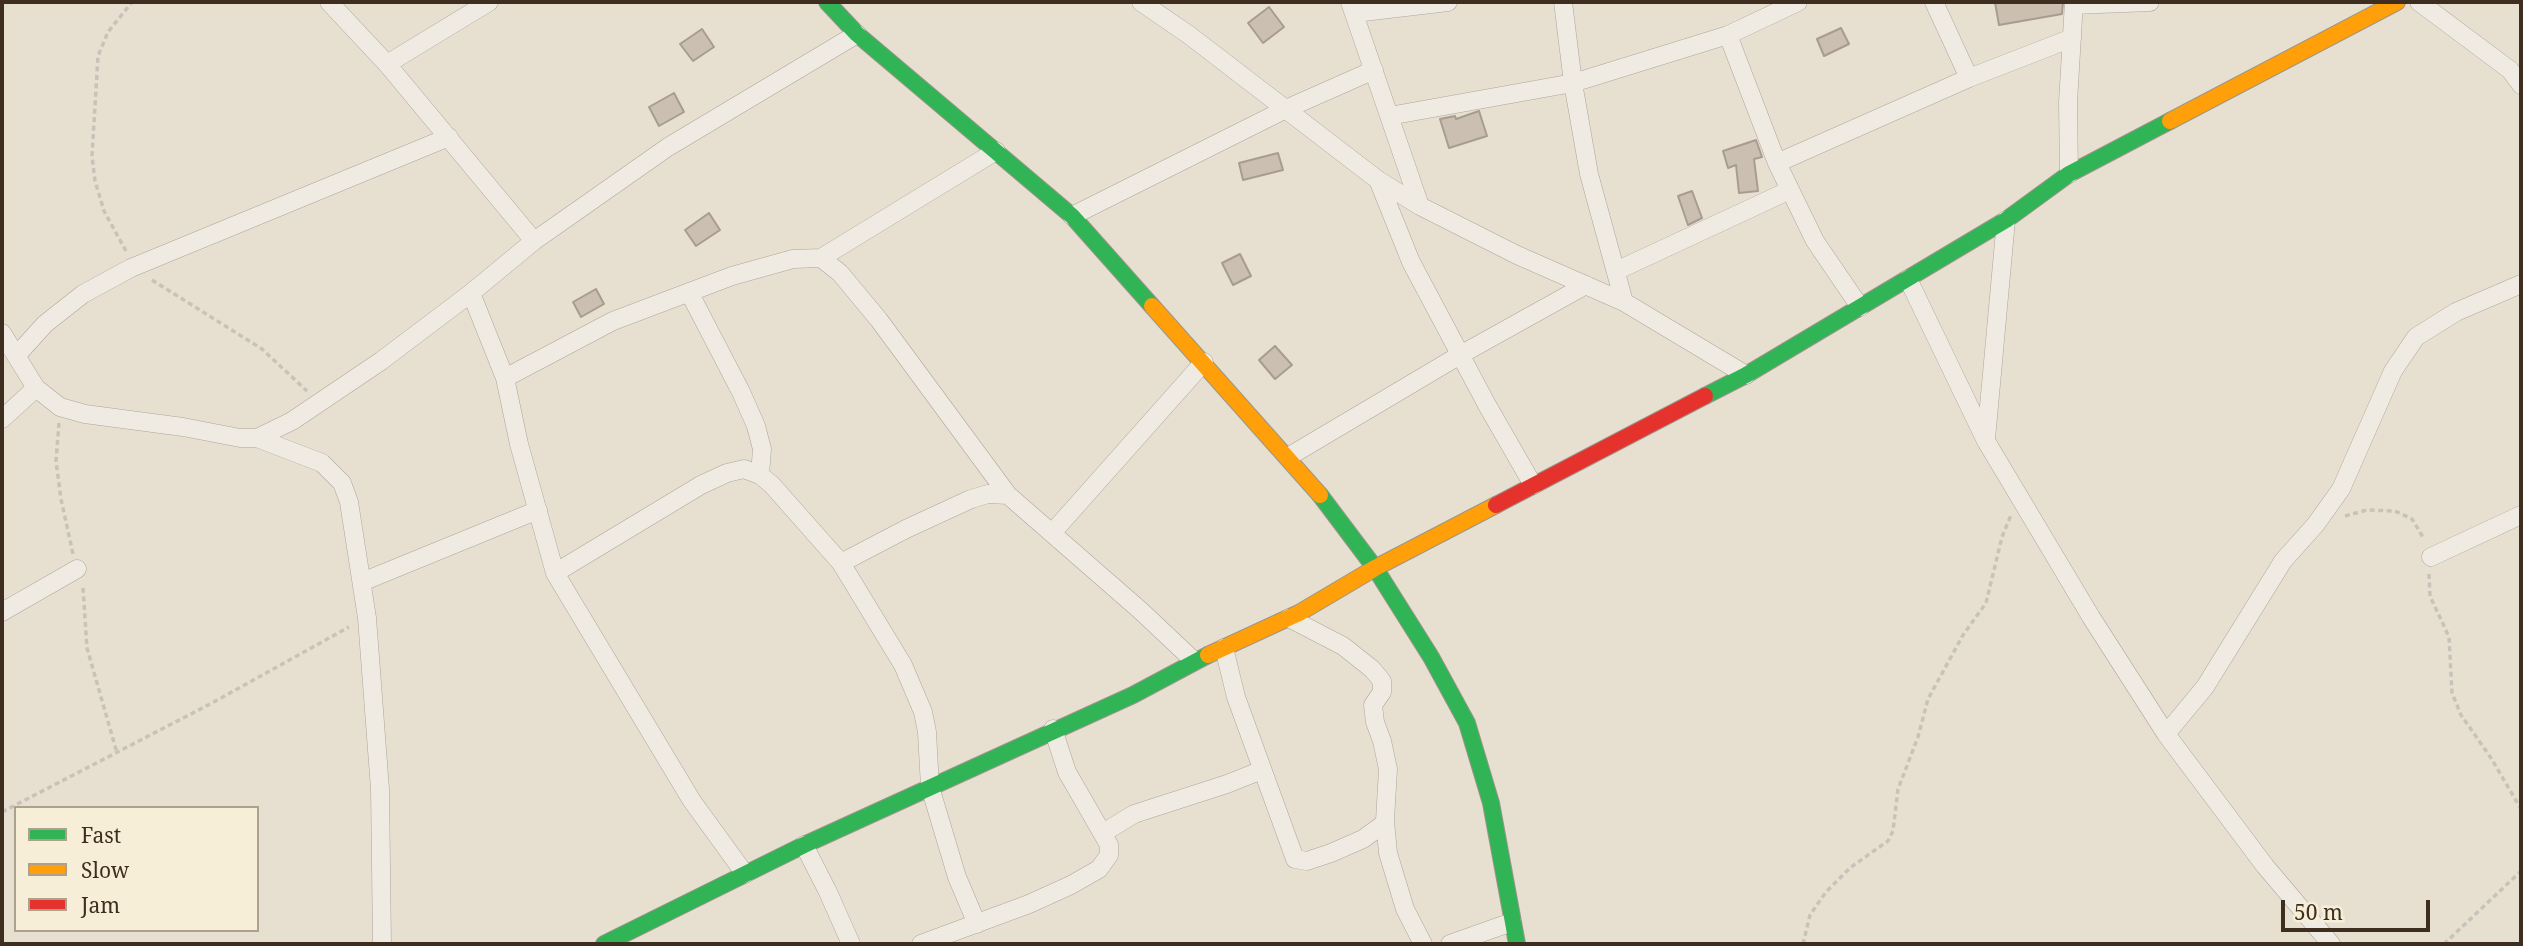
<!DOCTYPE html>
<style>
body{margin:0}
#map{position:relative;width:2523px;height:946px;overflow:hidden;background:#e7e0d1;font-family:"Noto Serif",serif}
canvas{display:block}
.frame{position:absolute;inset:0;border:4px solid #3d2e20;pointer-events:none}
.legend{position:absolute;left:14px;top:806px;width:245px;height:126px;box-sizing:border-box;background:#f7eed8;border:2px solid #ada18e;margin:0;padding:9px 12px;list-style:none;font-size:21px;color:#3d2e20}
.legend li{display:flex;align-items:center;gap:14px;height:35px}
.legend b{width:35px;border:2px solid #ada18e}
.scale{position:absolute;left:2281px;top:900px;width:149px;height:32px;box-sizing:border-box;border:4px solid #3d2e20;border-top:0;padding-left:9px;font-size:21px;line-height:24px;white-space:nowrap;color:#3d2e20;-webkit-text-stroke:5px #f7eed8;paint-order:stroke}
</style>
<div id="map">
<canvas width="2523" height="946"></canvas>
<div class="frame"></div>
<ul class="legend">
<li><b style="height:9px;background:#30b455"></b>Fast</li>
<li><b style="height:9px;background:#ff9f0a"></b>Slow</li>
<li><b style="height:9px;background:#e5322d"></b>Jam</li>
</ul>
<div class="scale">50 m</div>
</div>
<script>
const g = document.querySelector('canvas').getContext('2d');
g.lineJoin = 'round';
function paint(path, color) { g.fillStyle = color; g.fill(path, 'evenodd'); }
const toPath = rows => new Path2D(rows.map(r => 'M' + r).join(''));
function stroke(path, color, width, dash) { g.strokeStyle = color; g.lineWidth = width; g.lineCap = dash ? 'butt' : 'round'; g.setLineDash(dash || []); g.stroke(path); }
const building = toPath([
 [1995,2,2063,2,2062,14,1999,25,1995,2],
 [1269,7,1284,27,1263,43,1248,23,1269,7],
 [1841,28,1849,44,1824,56,1817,39,1841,28],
 [702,29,714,47,693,61,680,44,702,29],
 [674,93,684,112,659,126,649,107,674,93],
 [1479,111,1487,136,1449,148,1440,119,1455,116,1456,119,1479,111],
 [1756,140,1762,157,1754,159,1758,191,1739,193,1736,165,1728,168,1723,151,1756,140],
 [1278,153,1283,170,1243,180,1239,163,1278,153],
 [1692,191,1702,218,1688,225,1678,196,1692,191],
 [709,213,720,230,696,246,685,230,709,213],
 [1240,254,1251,276,1233,285,1222,263,1240,254],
 [596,289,604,304,581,317,573,302,596,289],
 [1275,346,1292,365,1275,379,1259,360,1275,346]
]);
paint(building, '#cbbfb2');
stroke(building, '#a89c90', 2);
const street = toPath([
 [329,2,387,64,534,241],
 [1141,2,1189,35,1378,180,1420,206,1517,255,1624,302,1746,375],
 [1350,2,1420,206],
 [1563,2,1573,83,1589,174,1624,302],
 [1934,2,1969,78],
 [2419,2,2510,70,2521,85],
 [2074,5,2150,2],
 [1355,13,1448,2],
 [1728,35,1777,163,1815,241,1860,307],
 [387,64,489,2],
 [1389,116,1573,83,1728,35,1798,2],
 [1777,163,1969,78,2072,38],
 [2069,174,2068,102,2074,2],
 [1378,180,1411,262,1487,405,1533,485],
 [1072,216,1286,109,1374,70],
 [821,258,996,151],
 [1616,271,1790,190],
 [1908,279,1986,441,2091,617,2166,734,2265,866,2331,944],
 [689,292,741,392,756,426,762,449,760,475],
 [471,293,505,378,519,444,555,573,692,801,745,874],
 [2,333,36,388,60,407,85,414,183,427,240,438,257,438,292,421,381,361,471,293,534,241,668,147,857,34],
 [16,356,45,324,83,294,131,268,449,137],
 [505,378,613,321,732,276,793,259,821,258,840,273,879,320,1008,495,1141,611,1194,661],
 [2,419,36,388],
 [257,438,322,463,342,483,349,502,367,618,380,789,382,944],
 [1986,439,2006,220],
 [1288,457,1460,355,1586,285],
 [1052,533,1204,362],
 [2431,557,2521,515],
 [841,563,906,529,971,499,988,494,1008,495],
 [555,573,701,485,727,473,744,469,760,475,772,485,841,563,903,665,923,712,927,732,930,787,957,877,977,924],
 [362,582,538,510],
 [2,612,77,569],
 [1289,618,1343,646,1372,669,1382,681,1382,692,1373,705,1375,722,1382,741,1388,769,1385,821,1388,853,1405,909,1423,944],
 [1224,648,1236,697,1295,859,1307,861,1331,853,1363,839,1385,823],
 [2166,734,2205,687,2283,561,2316,524,2341,489,2393,371,2416,337,2456,312,2521,284],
 [1103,833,1134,814,1227,784,1262,770],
 [804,845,828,892,851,944],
 [921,944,1029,904,1071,885,1099,869,1109,855,1109,845,1067,772,1053,729],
 [1450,944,1512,922]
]);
const fast = toPath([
 [827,2,857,34,1072,216,1152,306],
 [1705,396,1746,375,2006,220,2069,174,2170,121],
 [1320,495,1375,568,1431,657,1467,723,1491,803,1517,944],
 [604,944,804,845,1133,695,1208,655]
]);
const slow = toPath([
 [2170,121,2397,2],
 [1152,306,1320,495],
 [1208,655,1299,613,1375,568,1496,505]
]);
const jam = toPath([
 [1496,505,1705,396]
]);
stroke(street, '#ada599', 19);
stroke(fast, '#9c958a', 18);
stroke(slow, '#9c958a', 18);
stroke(jam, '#9c958a', 18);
stroke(toPath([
 [126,251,104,211,95,181,92,156,98,56,108,32,132,2],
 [152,280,262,349,307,391],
 [59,423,56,461,61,499,73,554],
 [2345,516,2367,510,2395,511,2412,519,2424,539],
 [2429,574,2430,596,2449,637,2452,693,2461,715,2491,758,2521,809],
 [83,588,87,648,117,753],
 [2,812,212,703,349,627],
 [1803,944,1810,915,1826,892,1851,867,1888,841,1893,831,1898,789,1918,737,1928,699,1963,635,1986,603,2002,537,2011,515],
 [2444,944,2521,871]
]), '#c8c2b9', 3.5, [5, 3.5]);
stroke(street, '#efebe3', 18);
stroke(fast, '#30b455', 16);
stroke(slow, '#ff9f0a', 16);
stroke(jam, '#e5322d', 16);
</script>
